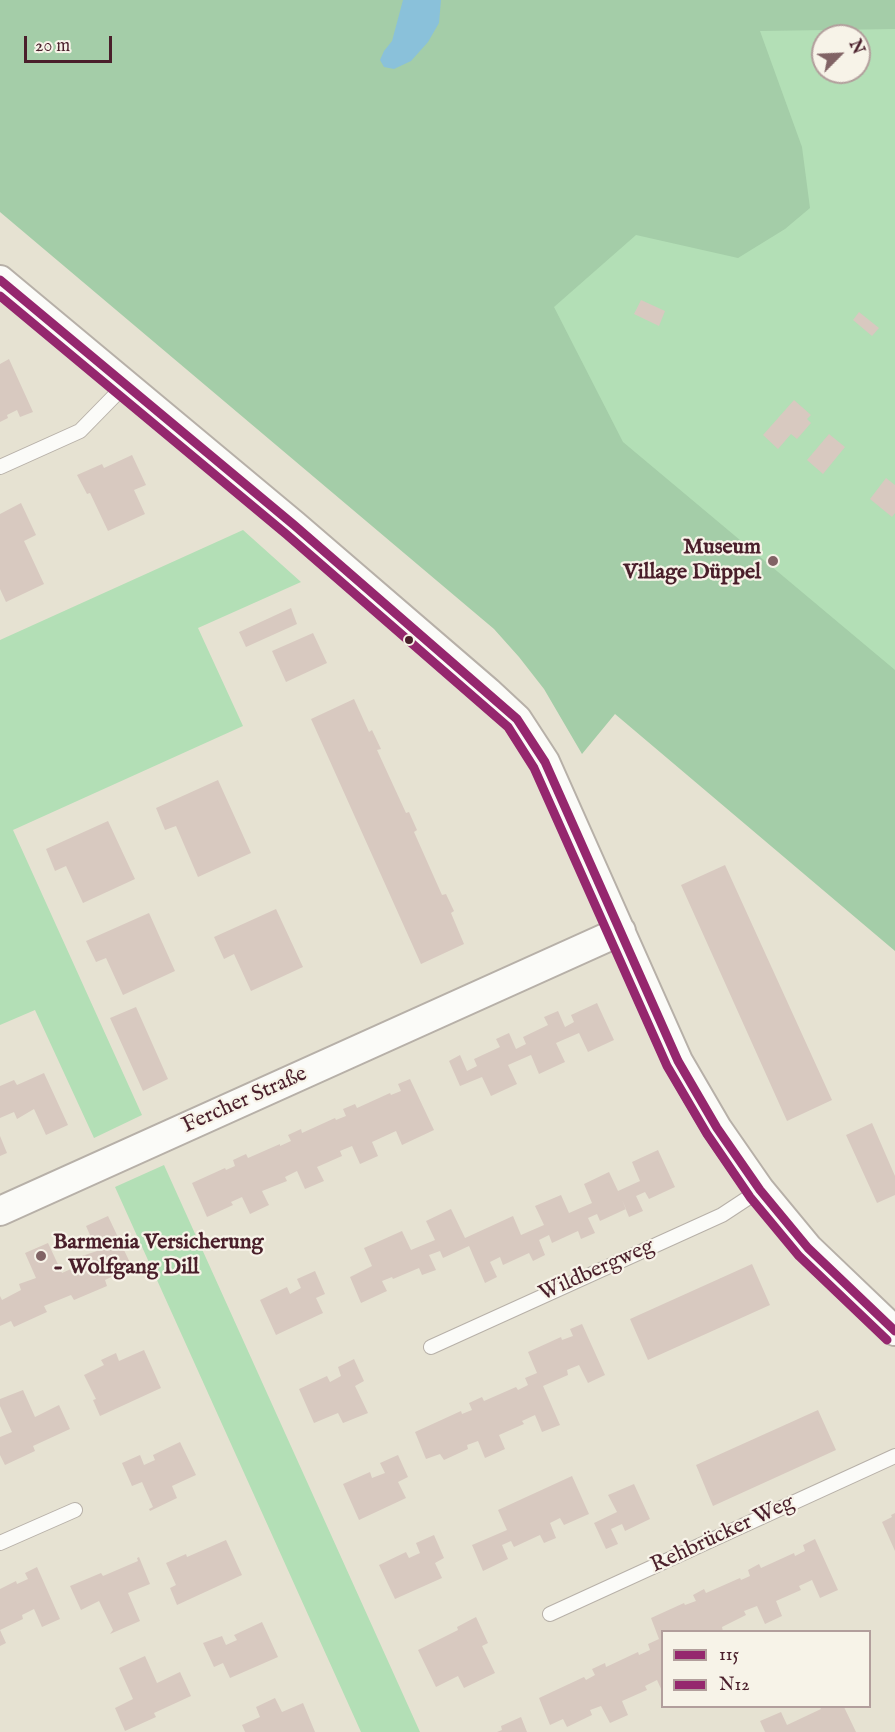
<!DOCTYPE html>
<meta charset="utf-8">
<style>
body{margin:0}
#map{position:relative;width:895px;height:1732px;overflow:hidden;background:#e6e2d2;font-family:"IM FELL English",serif}
canvas{display:block}
.legend{position:absolute;left:661px;top:1630px;width:210px;height:78px;box-sizing:border-box;background:#f7f3e8;border:2px solid #b29e9c;margin:0;padding:8px 10px;list-style:none;font-size:18px;color:#4a1f2b}
.legend li{display:flex;align-items:center;gap:12px;height:30px}
.legend b{width:30px;border:2px solid #b29e9c}
.north{position:absolute;left:811px;top:24px;width:60px;height:60px;box-sizing:border-box;background:#f7f3e8;border:2px solid #b29e9c;border-radius:50%;rotate:66deg;font-size:16px;font-weight:700;line-height:24px;text-align:center;color:#4a1f2b}
.north::after{content:'';display:block;margin:auto;width:21px;height:27px;background:#816365;clip-path:polygon(50% 0,100% 100%,50% 72%,0 100%)}
.scale{position:absolute;left:24px;top:36px;width:88px;height:27px;box-sizing:border-box;border:3px solid #4a1f2b;border-top:0;padding-left:8px;font-size:18px;line-height:21px;white-space:nowrap;color:#4a1f2b;-webkit-text-stroke:4px #f7f3e8;paint-order:stroke}
</style>
<div id="map">
<canvas width="895" height="1732"></canvas>
<ul class="legend">
<li><b style="height:8px;background:#95276e"></b>115</li>
<li><b style="height:8px;background:#95276e"></b>N12</li>
</ul>
<div class="north">N</div>
<div class="scale">20 m</div>
</div>
<script>
const g = document.querySelector('canvas').getContext('2d');
g.lineJoin = 'round';
function paint(path, color) { g.fillStyle = color; g.fill(path, 'evenodd'); }
const toPath = rows => new Path2D(rows.map(r => 'M' + r).join(''));
function stroke(path, color, width, dash) { g.strokeStyle = color; g.lineWidth = width; g.lineCap = dash ? 'butt' : 'round'; g.setLineDash(dash || []); g.stroke(path); }
function write(font, color, halo, rows, align = 'center') {
  g.font = font + ' "IM FELL English",serif'; g.lineWidth = 4.5; g.setLineDash([]); g.textBaseline = 'middle'; g.strokeStyle = halo; g.fillStyle = color; for (const [text, x, y, turn = 0] of rows) {
    g.save(); g.translate(x, y); g.rotate((+turn || 0) * Math.PI / 180); g.textAlign = isNaN(turn) ? turn : align; if (halo) g.strokeText(text, 0, 0); g.fillText(text, 0, 0); g.restore();
  }
}
paint(toPath([
 [677,0,895,0,895,763,408,359],
 [823,36,859,36,859,72,823,72],
 [243,530,301,582,198,628,243,726,13,830,142,1115,94,1138,35,1010,0,1025,0,640],
 [164,1165,420,1732,361,1732,115,1187]
]), '#b3dfb6');
paint(toPath([
 [0,0,895,0,895,29,760,31,802,147,810,208,785,229,738,258,636,235,554,307,623,442,895,670,895,951,615,714,582,754,544,689,519,657,494,629,0,212]
]), '#a4cda8');
paint(toPath([
 [403,0,441,0,439,23,428,42,411,61,394,69,384,67,380,60,384,51,392,41]
]), '#8ac1da');
paint(toPath([
 [641,300,665,311,659,326,634,314],
 [859,312,879,328,872,336,853,320],
 [9,359,33,412,20,417,17,410,7,415,8,418,0,422,0,364],
 [794,400,811,415,807,419,811,423,797,439,791,434,778,449,763,435],
 [829,434,845,447,823,474,807,460],
 [132,455,146,485,134,490,145,514,108,531,90,493,87,494,77,475,102,464,104,468],
 [886,478,895,485,895,513,892,517,870,499],
 [21,503,36,535,24,541,44,584,6,602,0,589,0,514],
 [291,608,297,624,246,647,239,632],
 [313,633,327,663,286,682,272,651],
 [354,699,369,732,372,730,381,749,377,750,406,813,409,812,417,830,414,832,442,895,446,894,454,911,451,913,464,944,421,964,311,719],
 [218,780,251,853,198,877,176,826,165,830,156,808],
 [108,821,135,879,83,903,66,866,55,871,46,849],
 [725,865,832,1100,787,1121,681,885],
 [276,909,303,967,251,991,234,954,224,959,214,937],
 [149,913,175,971,123,995,106,958,96,962,86,941],
 [597,1003,614,1040,588,1052,579,1033,556,1043,565,1062,539,1074,531,1055,508,1065,517,1084,491,1096,482,1077,460,1086,449,1061,460,1055,467,1071,477,1066,474,1059,500,1047,496,1039,509,1033,516,1049,526,1044,523,1037,548,1025,544,1017,558,1011,565,1027,574,1022,571,1015],
 [136,1007,168,1079,143,1091,110,1018],
 [44,1073,68,1125,46,1135,34,1109,17,1119,14,1112,0,1118,0,1086,14,1080,17,1085],
 [410,1079,434,1130,402,1145,396,1131,372,1142,378,1156,360,1164,352,1146,340,1151,342,1156,317,1167,324,1181,305,1189,297,1171,285,1177,287,1181,262,1191,269,1205,250,1214,242,1197,231,1202,233,1205,207,1217,192,1183,225,1168,226,1170,235,1166,233,1160,246,1154,248,1158,280,1144,280,1146,291,1141,288,1135,301,1129,302,1133,335,1118,336,1120,346,1116,343,1109,355,1104,357,1108,390,1093,391,1095,401,1091,398,1084],
 [872,1123,895,1176,895,1195,877,1203,846,1135],
 [0,1136,7,1153,0,1156],
 [658,1150,675,1187,649,1199,645,1192,636,1196,643,1211,629,1217,622,1200,626,1209,600,1221,597,1214,588,1218,595,1233,581,1239,578,1231,552,1243,549,1235,539,1240,545,1255,533,1261,529,1253,503,1265,500,1257,490,1262,497,1277,485,1283,469,1246,443,1258,440,1251,429,1255,436,1270,422,1275,419,1268,393,1279,392,1277,382,1281,387,1291,361,1303,350,1277,372,1266,364,1248,402,1231,411,1250,435,1240,426,1221,451,1209,465,1238,513,1216,521,1235,544,1225,535,1206,561,1195,569,1213,592,1203,584,1184,609,1172,618,1191,640,1181,632,1162],
 [108,1216,132,1267,105,1280,107,1286,74,1300,71,1295,44,1306,47,1312,14,1327,11,1321,0,1326,0,1296,2,1300,21,1290,19,1284,36,1278,25,1253,48,1243,62,1273,82,1264,79,1257,97,1251,86,1226],
 [752,1264,770,1305,648,1360,630,1319],
 [315,1271,325,1294,316,1298,323,1313,276,1335,260,1300,287,1287,290,1294,301,1288,297,1279],
 [582,1324,605,1375,588,1383,579,1365,567,1370,568,1375,543,1386,560,1425,542,1432,535,1415,522,1421,524,1424,499,1435,505,1449,485,1458,478,1441,467,1445,468,1449,444,1460,440,1454,426,1459,415,1432,461,1411,462,1414,472,1410,469,1403,482,1397,484,1401,516,1387,518,1390,528,1385,525,1378,537,1373,528,1352,561,1337,562,1340,573,1336,570,1329],
 [144,1350,161,1388,100,1416,93,1400,96,1399,84,1375,104,1365,101,1360,116,1353,119,1361],
 [354,1359,364,1381,355,1386,368,1413,343,1423,338,1413,314,1423,299,1389,327,1376,330,1382,341,1376,338,1367],
 [23,1390,35,1417,59,1405,70,1429,33,1446,35,1451,5,1465,0,1455,0,1437,12,1432,0,1406,0,1399],
 [818,1410,836,1450,713,1506,696,1465],
 [180,1442,196,1475,172,1486,177,1498,150,1511,149,1509,153,1507,142,1482,132,1486,122,1463,140,1455,144,1465,155,1460,153,1455],
 [398,1455,408,1477,398,1482,406,1498,359,1520,343,1484,370,1472,372,1478,385,1473,380,1463],
 [572,1476,589,1514,564,1525,560,1518,550,1523,556,1538,544,1543,540,1535,514,1547,511,1541,502,1545,508,1559,483,1571,472,1545,507,1530,498,1510],
 [634,1484,650,1519,625,1531,622,1524,611,1529,618,1544,606,1549,594,1523,617,1512,608,1495],
 [895,1513,895,1551,882,1522,892,1517,891,1515],
 [434,1535,444,1558,435,1563,442,1578,395,1599,379,1565,406,1552,409,1558,420,1553,416,1543],
 [815,1539,838,1590,820,1598,812,1580,799,1586,801,1590,776,1601,782,1616,765,1624,757,1606,744,1611,746,1615,722,1627,723,1632,662,1632,662,1691,657,1680,645,1686,647,1690,622,1701,628,1715,610,1723,601,1706,590,1710,592,1715,567,1727,563,1719,550,1725,539,1698,584,1677,586,1680,595,1675,592,1669,605,1663,606,1667,638,1652,639,1655,650,1650,648,1644,659,1639,651,1618,684,1603,685,1605,696,1601,693,1595,704,1589,706,1593,740,1578,741,1580,750,1576,748,1570,759,1564,761,1568,794,1553,795,1556,805,1551,803,1545],
 [226,1540,242,1575,177,1605,170,1588,176,1585,166,1563,186,1554,187,1557],
 [139,1557,150,1584,128,1593,140,1621,110,1634,113,1630,99,1601,81,1610,70,1586,101,1573,103,1576,138,1561,137,1558],
 [37,1567,60,1619,42,1627,34,1609,22,1615,23,1619,0,1630,6,1643,0,1646,0,1589,16,1581,17,1584,28,1579,25,1573],
 [476,1617,488,1643,482,1646,495,1673,464,1688,458,1676,436,1687,418,1650,458,1630,457,1627],
 [262,1622,278,1657,230,1678,223,1663,214,1667,203,1643,222,1636,226,1645,237,1640,234,1635],
 [145,1656,157,1683,180,1672,191,1696,154,1713,156,1717,125,1731,115,1708,133,1699,119,1668],
 [275,1698,282,1712,303,1703,315,1732,245,1732,242,1725,260,1717,256,1707],
 [820,1707,844,1707,856,1732,765,1732,760,1721,781,1712,787,1725,821,1709],
 [521,1717,527,1732,497,1732,502,1730,501,1726]
]), '#d8c9c0');
const lane = toPath([
 [0,467,80,431,125,385],
 [431,1347,722,1215,760,1190],
 [0,1543,75,1510],
 [550,1614,895,1456]
]);
const street = toPath([
 [0,280,294,525,488,692,517,719,545,762,678,1061,717,1128,760,1190,808,1248,895,1331],
 [0,1211,621,931]
]);
stroke(lane, '#b7b0a8', 16);
stroke(street, '#b7b0a8', 32);
stroke(lane, '#fbfbf8', 14);
stroke(street, '#fbfbf8', 28);
stroke(toPath([
 [0,280,294,525,517,719,545,762,678,1061,717,1128,760,1190,808,1248,895,1331]
]), '#95276e', 9);
stroke(toPath([
 [0,296,286,534,508,727,534,768,667,1066,707,1134,750,1197,799,1256,887,1340]
]), '#95276e', 9);
for (const [x, y, r, color] of [
 [773,561,6,"#816365"],
 [409,640,5,"#4a1f2b"],
 [41,1256,6,"#816365"]
]) { const dot = new Path2D(); dot.arc(x, y, r, 0, 2 * Math.PI); g.fillStyle = color; g.fill(dot); stroke(dot, '#f7f3e8', 2); }
write('bold 22px', '#4a1f2b', '#f7f3e8', [
 ["Museum",761,548],
 ["Village Düppel",761,573],
 ["Barmenia Versicherung",53,1243,"left"],
 ["- Wolfgang Dill",53,1268,"left"]
], 'right');
write('22px', '#4a1f2b', '#f7f3e8', [
 ["Fercher Straße",245,1101,-24],
 ["Wildbergweg",597,1271,-24],
 ["Rehbrücker Weg",723,1535,-25]
]);
</script>
